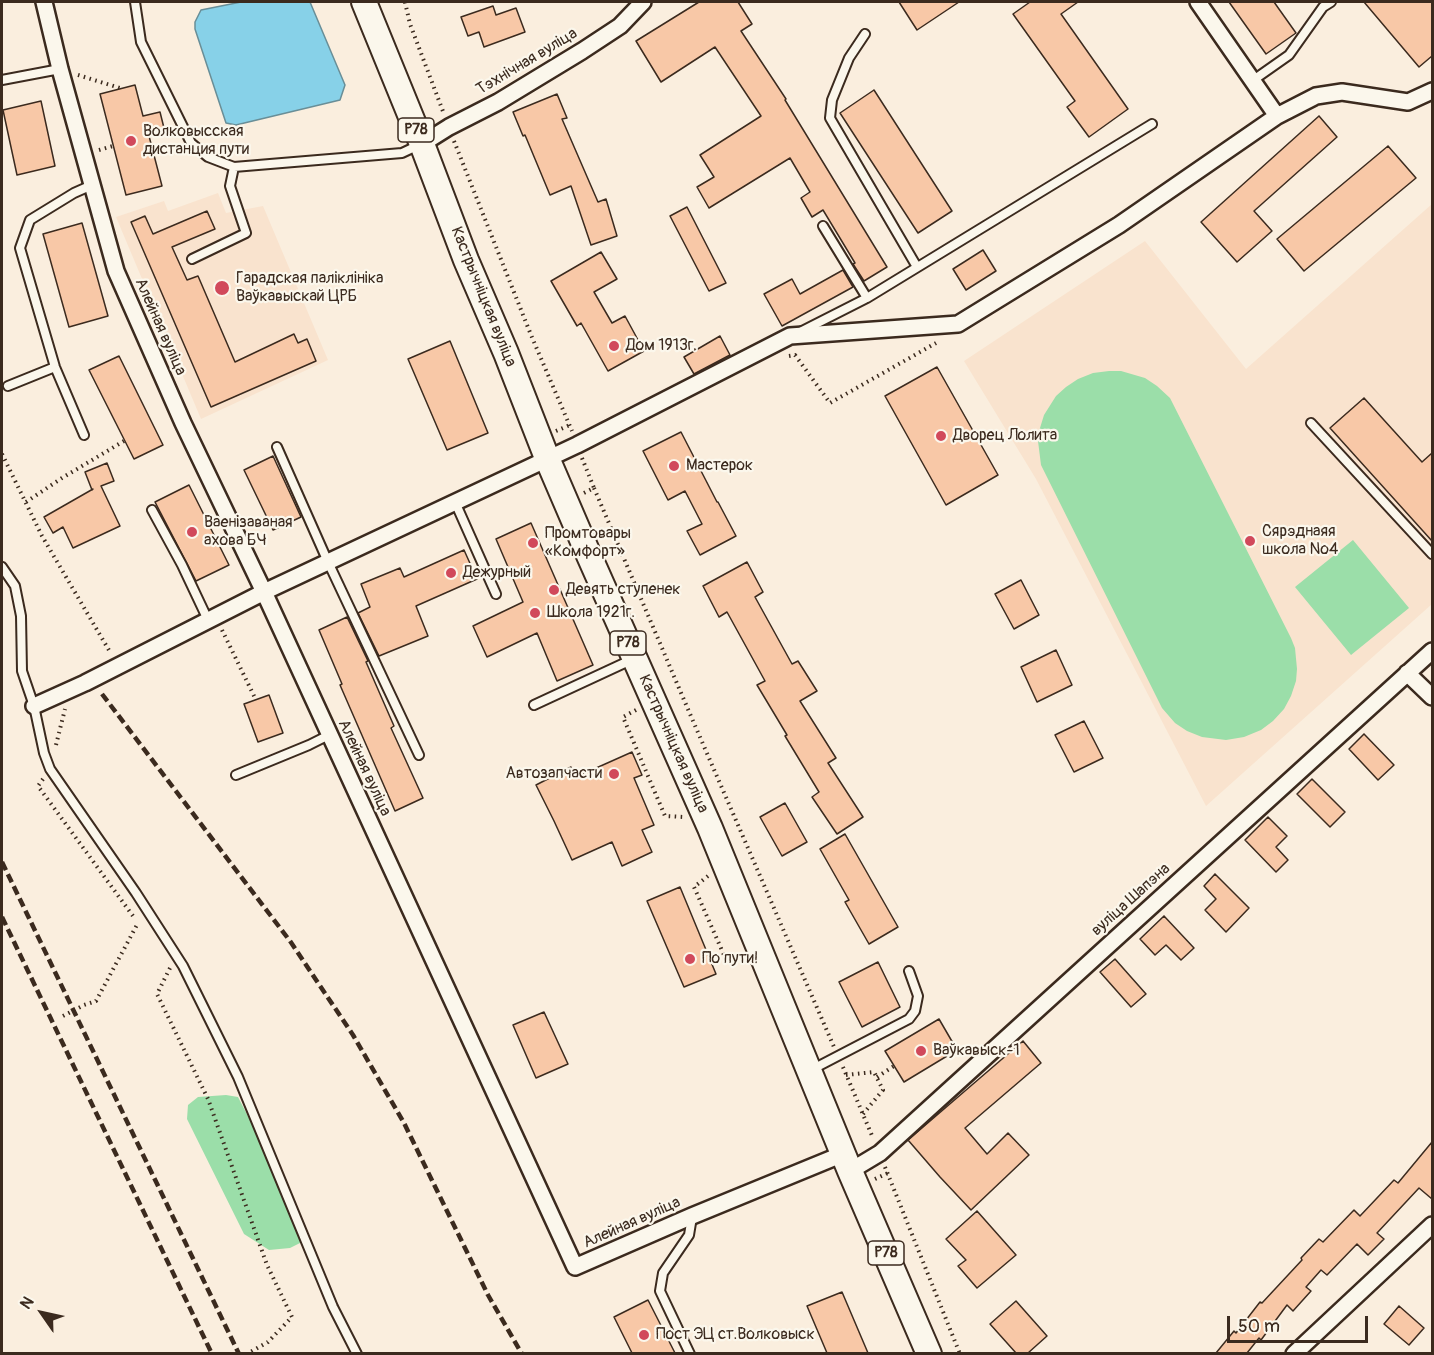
<!DOCTYPE html>
<meta charset="utf-8">
<style>
body{margin:0}
#map{position:relative;width:1434px;height:1355px;overflow:hidden;background:#faeede;font-family:Pangolin,sans-serif}
canvas{display:block}
.frame{position:absolute;inset:0;border:3px solid #3b2a1e;pointer-events:none}
.north{position:absolute;left:12px;top:1283px;width:60px;height:60px;-webkit-text-stroke:4px #fbf7ec;paint-order:stroke;rotate:304deg;font-size:16px;font-weight:700;line-height:24px;text-align:center;color:#3b2a1e}
.north::after{content:'';display:block;margin:auto;width:21px;height:27px;background:#3b2a1e;clip-path:polygon(50% 0,100% 100%,50% 72%,0 100%)}
.scale{position:absolute;left:1227px;top:1316px;width:141px;height:27px;box-sizing:border-box;border:3px solid #3b2a1e;border-top:0;padding-left:8px;font-size:18px;line-height:21px;white-space:nowrap;color:#3b2a1e;-webkit-text-stroke:4px #fbf7ec;paint-order:stroke}
</style>
<div id="map">
<canvas width="1434" height="1355"></canvas>
<div class="frame"></div>
<div class="north">N</div>
<div class="scale">50 m</div>
</div>
<script>
const g = document.querySelector('canvas').getContext('2d');
g.lineJoin = 'round';
function paint(path, color) { g.fillStyle = color; g.fill(path, 'evenodd'); }
const toPath = rows => new Path2D(rows.map(r => 'M' + r).join(''));
function stroke(path, color, width, dash) { g.strokeStyle = color; g.lineWidth = width; g.lineCap = dash ? 'butt' : 'round'; g.setLineDash(dash || []); g.stroke(path); }
function write(font, color, halo, rows, align = 'center') {
  g.font = font + ' Pangolin,sans-serif'; g.lineWidth = 4.5; g.setLineDash([]); g.textBaseline = 'middle'; g.strokeStyle = halo; g.fillStyle = color; for (const [text, x, y, turn = 0] of rows) {
    g.save(); g.translate(x, y); g.rotate((+turn || 0) * Math.PI / 180); g.textAlign = isNaN(turn) ? turn : align; if (halo) g.strokeText(text, 0, 0); g.fillText(text, 0, 0); g.restore();
  }
}
paint(toPath([
 [218,193,226,213,263,206,328,360,201,419,116,217,164,201,168,211],
 [1432,204,1432,604,1206,806,1036,479,964,361,1145,241,1246,369]
]), '#f9e3ce');
paint(toPath([
 [1109,371,1121,371,1145,378,1157,386,1170,398,1291,638,1295,648,1297,669,1296,681,1291,696,1284,709,1273,721,1261,730,1244,737,1226,740,1202,737,1187,731,1175,723,1162,708,1041,465,1038,441,1040,428,1044,415,1056,396,1066,387,1078,379,1093,373],
 [1353,540,1409,608,1351,655,1295,587],
 [226,1095,238,1097,306,1228,304,1241,290,1248,269,1250,244,1234,187,1119,188,1105,198,1097]
]), '#9bdea9');
const water = toPath([
 [241,2,310,2,345,85,340,100,236,125,226,123,195,29,195,22,201,10,241,2]
]);
paint(water, '#87d1e8');
stroke(water, '#698e97', 1.5);
const building = toPath([
 [699,2,738,2,752,24,741,31,786,99,785,100,887,267,864,281,853,264,855,263,823,210,812,217,801,198,810,192,790,158,709,208,697,187,714,177,700,155,761,116,715,47,661,82,636,41,699,2],
 [899,2,959,2,917,30,899,2],
 [1030,2,1078,2,1061,14,1128,109,1089,137,1067,107,1075,101,1013,14,1030,2],
 [1229,2,1274,2,1296,33,1266,54,1229,2],
 [1364,2,1432,2,1432,56,1419,67,1364,2],
 [493,6,496,15,516,8,525,32,484,47,479,32,468,36,461,17,493,6],
 [135,85,143,116,160,112,165,132,149,136,162,186,126,195,100,94,135,85],
 [874,90,952,211,918,233,840,113,874,90],
 [557,94,567,118,562,119,598,202,606,199,617,236,591,245,571,186,550,195,525,135,523,136,513,112,557,94],
 [41,101,55,166,17,175,3,110,41,101],
 [1319,116,1337,137,1254,211,1272,231,1237,262,1201,222,1319,116],
 [1388,146,1416,178,1304,271,1277,239,1388,146],
 [687,207,726,283,709,291,670,216,687,207],
 [207,211,215,229,172,247,187,280,198,276,235,362,294,334,298,343,307,339,316,361,211,407,131,222,145,216,153,234,207,211],
 [82,223,108,316,69,327,43,234,82,223],
 [983,250,996,271,966,290,953,269,983,250],
 [601,252,617,279,594,292,612,323,625,316,644,351,608,371,581,323,577,326,551,281,601,252],
 [843,270,853,287,782,326,764,294,792,279,800,294,843,270],
 [720,336,730,355,694,374,684,357,720,336],
 [450,341,488,433,447,450,408,359,450,341],
 [119,356,163,445,134,459,89,370,119,356],
 [937,367,998,475,946,505,885,396,937,367],
 [1364,398,1422,462,1432,453,1432,541,1330,428,1364,398],
 [681,432,717,502,718,502,736,536,700,555,687,531,702,524,685,491,668,500,643,451,681,432],
 [273,456,301,517,273,530,244,470,273,456],
 [107,463,114,481,101,486,120,526,73,548,63,527,53,533,44,517,93,489,92,490,85,472,107,463],
 [189,485,229,565,196,581,155,502,189,485],
 [531,523,593,665,557,681,537,633,487,657,473,626,523,602,496,539,531,523],
 [464,550,477,579,416,606,428,636,379,656,358,613,370,607,361,584,400,568,404,577,464,550],
 [747,562,763,592,755,597,792,664,798,661,817,691,800,701,836,758,828,763,863,817,837,834,812,797,819,792,785,736,787,735,757,685,765,681,727,612,719,617,703,586,747,562],
 [1021,580,1039,615,1014,629,995,594,1021,580],
 [347,617,368,661,366,662,394,726,391,728,423,798,395,811,340,685,342,684,319,630,347,617],
 [1056,650,1072,685,1037,702,1021,667,1056,650],
 [269,695,283,733,258,742,244,704,269,695],
 [1084,721,1103,758,1074,772,1055,735,1084,721],
 [1364,734,1394,765,1378,780,1349,749,1364,734],
 [632,752,642,775,634,778,654,825,642,830,652,852,622,866,612,842,572,860,554,821,536,785,571,767,576,777,632,752],
 [1312,779,1345,812,1330,827,1297,794,1312,779],
 [785,803,807,842,782,856,760,817,785,803],
 [1268,817,1287,836,1276,847,1288,860,1276,872,1245,840,1268,817],
 [845,834,898,927,869,944,845,902,849,900,820,849,845,834],
 [1215,874,1249,908,1226,932,1205,910,1216,899,1204,886,1215,874],
 [680,887,716,974,684,987,647,901,680,887],
 [1164,916,1194,948,1181,960,1166,945,1155,955,1140,939,1164,916],
 [1115,959,1146,994,1131,1007,1100,972,1115,959],
 [878,962,900,1007,862,1027,839,982,878,962],
 [544,1012,568,1064,536,1078,513,1025,544,1012],
 [939,1019,957,1050,904,1082,885,1051,939,1019],
 [1023,1041,1041,1063,965,1128,987,1154,1008,1133,1029,1155,971,1210,940,1177,908,1140,1023,1041],
 [1432,1142,1432,1199,1419,1188,1377,1233,1384,1239,1368,1255,1357,1244,1327,1275,1321,1270,1306,1287,1311,1291,1293,1311,1287,1305,1261,1340,1259,1338,1247,1353,1216,1353,1234,1331,1236,1333,1260,1302,1262,1303,1302,1260,1301,1258,1319,1239,1323,1242,1354,1210,1360,1216,1394,1180,1398,1183,1432,1142],
 [977,1211,1016,1255,977,1288,958,1266,966,1260,946,1239,977,1211],
 [842,1292,868,1353,827,1353,807,1306,842,1292],
 [648,1300,675,1353,632,1353,614,1317,648,1300],
 [1016,1301,1047,1336,1028,1353,1016,1353,990,1324,1016,1301],
 [1399,1306,1424,1328,1409,1345,1384,1324,1399,1306]
]);
paint(building, '#f8c8a7');
stroke(building, '#3b2a1e', 1.5);
const lane = toPath([
 [135,2,141,42,191,143,208,157,234,167,402,153,419,145],
 [865,34,849,58,832,100,830,118,917,267],
 [2,80,60,69],
 [1252,81,1289,55,1323,7,1331,2],
 [823,226,867,298],
 [192,259,246,233,230,186,234,167],
 [800,332,867,298,1152,124],
 [8,386,55,367],
 [1311,423,1432,554],
 [84,435,55,367,20,248,30,220,74,193,92,185],
 [277,447,328,562,419,755],
 [455,502,496,594],
 [152,510,182,565,208,620],
 [2,567,15,586,21,616,22,671,34,706,44,753,50,769,136,893,183,966,238,1077,333,1307,357,1354],
 [534,705,631,660],
 [236,775,309,745,329,735],
 [811,1070,909,1019,915,1011,918,996,909,971],
 [690,1354,660,1291,663,1273,689,1235,692,1217]
]);
const street = toPath([
 [44,2,60,69,116,271,183,423,264,592,575,1267,692,1216,843,1154],
 [1198,2,1277,116],
 [422,144,449,127,498,102,582,51,620,26,643,2],
 [1407,673,1432,697],
 [34,706,85,683,264,592,577,445,790,336,958,324,1119,225,1277,116,1316,96,1342,92,1408,102,1432,91],
 [850,1171,880,1153,1432,651],
 [1294,1354,1432,1225]
]);
const primary = toPath([
 [364,2,422,144,466,260,506,353,547,458,587,551,710,828,850,1171,929,1354]
]);
stroke(lane, '#3b2a1e', 12);
stroke(street, '#3b2a1e', 20);
stroke(primary, '#3b2a1e', 28);
stroke(toPath([
 [405,2,410,24,444,114],
 [78,75,120,88],
 [454,141,531,335,572,431],
 [99,150,113,146],
 [789,356,795,355,830,403,936,343],
 [556,431,570,425],
 [2,454,42,536,110,652],
 [582,458,594,488,584,493],
 [594,488,690,714,834,1047],
 [26,502,62,478,124,441],
 [222,630,256,700],
 [636,710,623,717,665,816,683,817],
 [56,745,65,709],
 [43,779,38,786,133,916],
 [708,876,694,887,724,955,740,957],
 [170,968,157,994,208,1099,267,1265,292,1317,268,1342,247,1354],
 [63,1016,84,1005,96,1001,138,923],
 [843,1067,873,1138],
 [846,1075,874,1072,883,1090,863,1114],
 [877,1077,894,1066],
 [885,1167,960,1354],
 [875,1179,888,1173]
]), '#3b2a1e', 4, [1.5, 4.5]);
stroke(lane, '#fbf7ec', 8);
stroke(street, '#fbf7ec', 15);
stroke(primary, '#fbf7ec', 24);
stroke(toPath([
 [102,694,290,941,353,1035,404,1123,488,1295,522,1354],
 [2,862,239,1354],
 [2,917,212,1354]
]), '#3b2a1e', 4.5, [9, 4.5]);
for (const [x, y, r, color] of [
 [131,141,6,"#d1495b"],
 [222,288,8,"#d1495b"],
 [614,346,6,"#d1495b"],
 [941,436,6,"#d1495b"],
 [674,466,6,"#d1495b"],
 [192,532,6,"#d1495b"],
 [1250,541,6,"#d1495b"],
 [533,543,6,"#d1495b"],
 [451,573,6,"#d1495b"],
 [554,590,6,"#d1495b"],
 [535,613,6,"#d1495b"],
 [614,774,6,"#d1495b"],
 [690,959,6,"#d1495b"],
 [921,1051,6,"#d1495b"],
 [644,1335,6,"#d1495b"]
]) { const dot = new Path2D(); dot.arc(x, y, r, 0, 2 * Math.PI); g.fillStyle = color; g.fill(dot); stroke(dot, '#fbf7ec', 2); }
for (const [x, y, w] of [
 [416,130,36],
 [628,643,36],
 [886,1253,36]
]) { const box = new Path2D(); box.roundRect(x - w / 2, y - 12, w, 24, 4.5); g.fillStyle = '#fbf7ec'; g.fill(box); stroke(box, '#3b2a1e', 1.5); }
write('bold 15px', '#3b2a1e', null, [
 ["Р78",416,130],
 ["Р78",628,643],
 ["Р78",886,1253]
]);
write('16px', '#3b2a1e', '#fbf7ec', [
 ["Тэхнічная вуліца",527,62,-31],
 ["Кастрычніцкая вуліца",483,297,68],
 ["Алейная вуліца",160,327,66],
 ["Кастрычніцкая вуліца",673,744,66],
 ["Алейная вуліца",364,768,65],
 ["вуліца Шапэна",1131,900,-42],
 ["Алейная вуліца",632,1223,-24]
]);
write('16px', '#3b2a1e', '#fbf7ec', [
 ["Волковысская",143,132],
 ["дистанция пути",143,150],
 ["Гарадская паліклініка",236,279],
 ["Ваўкавыскай ЦРБ",236,297],
 ["Дом 1913г.",626,346],
 ["Дворец Лолита",953,436],
 ["Мастерок",686,466],
 ["Ваенізаваная",204,523],
 ["ахова БЧ",204,541],
 ["Сярэднаяя",1262,532],
 ["школа №4",1262,550],
 ["Промтовары",545,534],
 ["«Комфорт»",545,552],
 ["Дежурный",463,573],
 ["Девять ступенек",566,590],
 ["Школа 1921г.",547,613],
 ["Автозапчасти",602,774,"right"],
 ["По пути!",702,959],
 ["Ваўкавыск-1",933,1051],
 ["Пост ЭЦ ст.Волковыск",656,1335]
], 'left');
</script>
